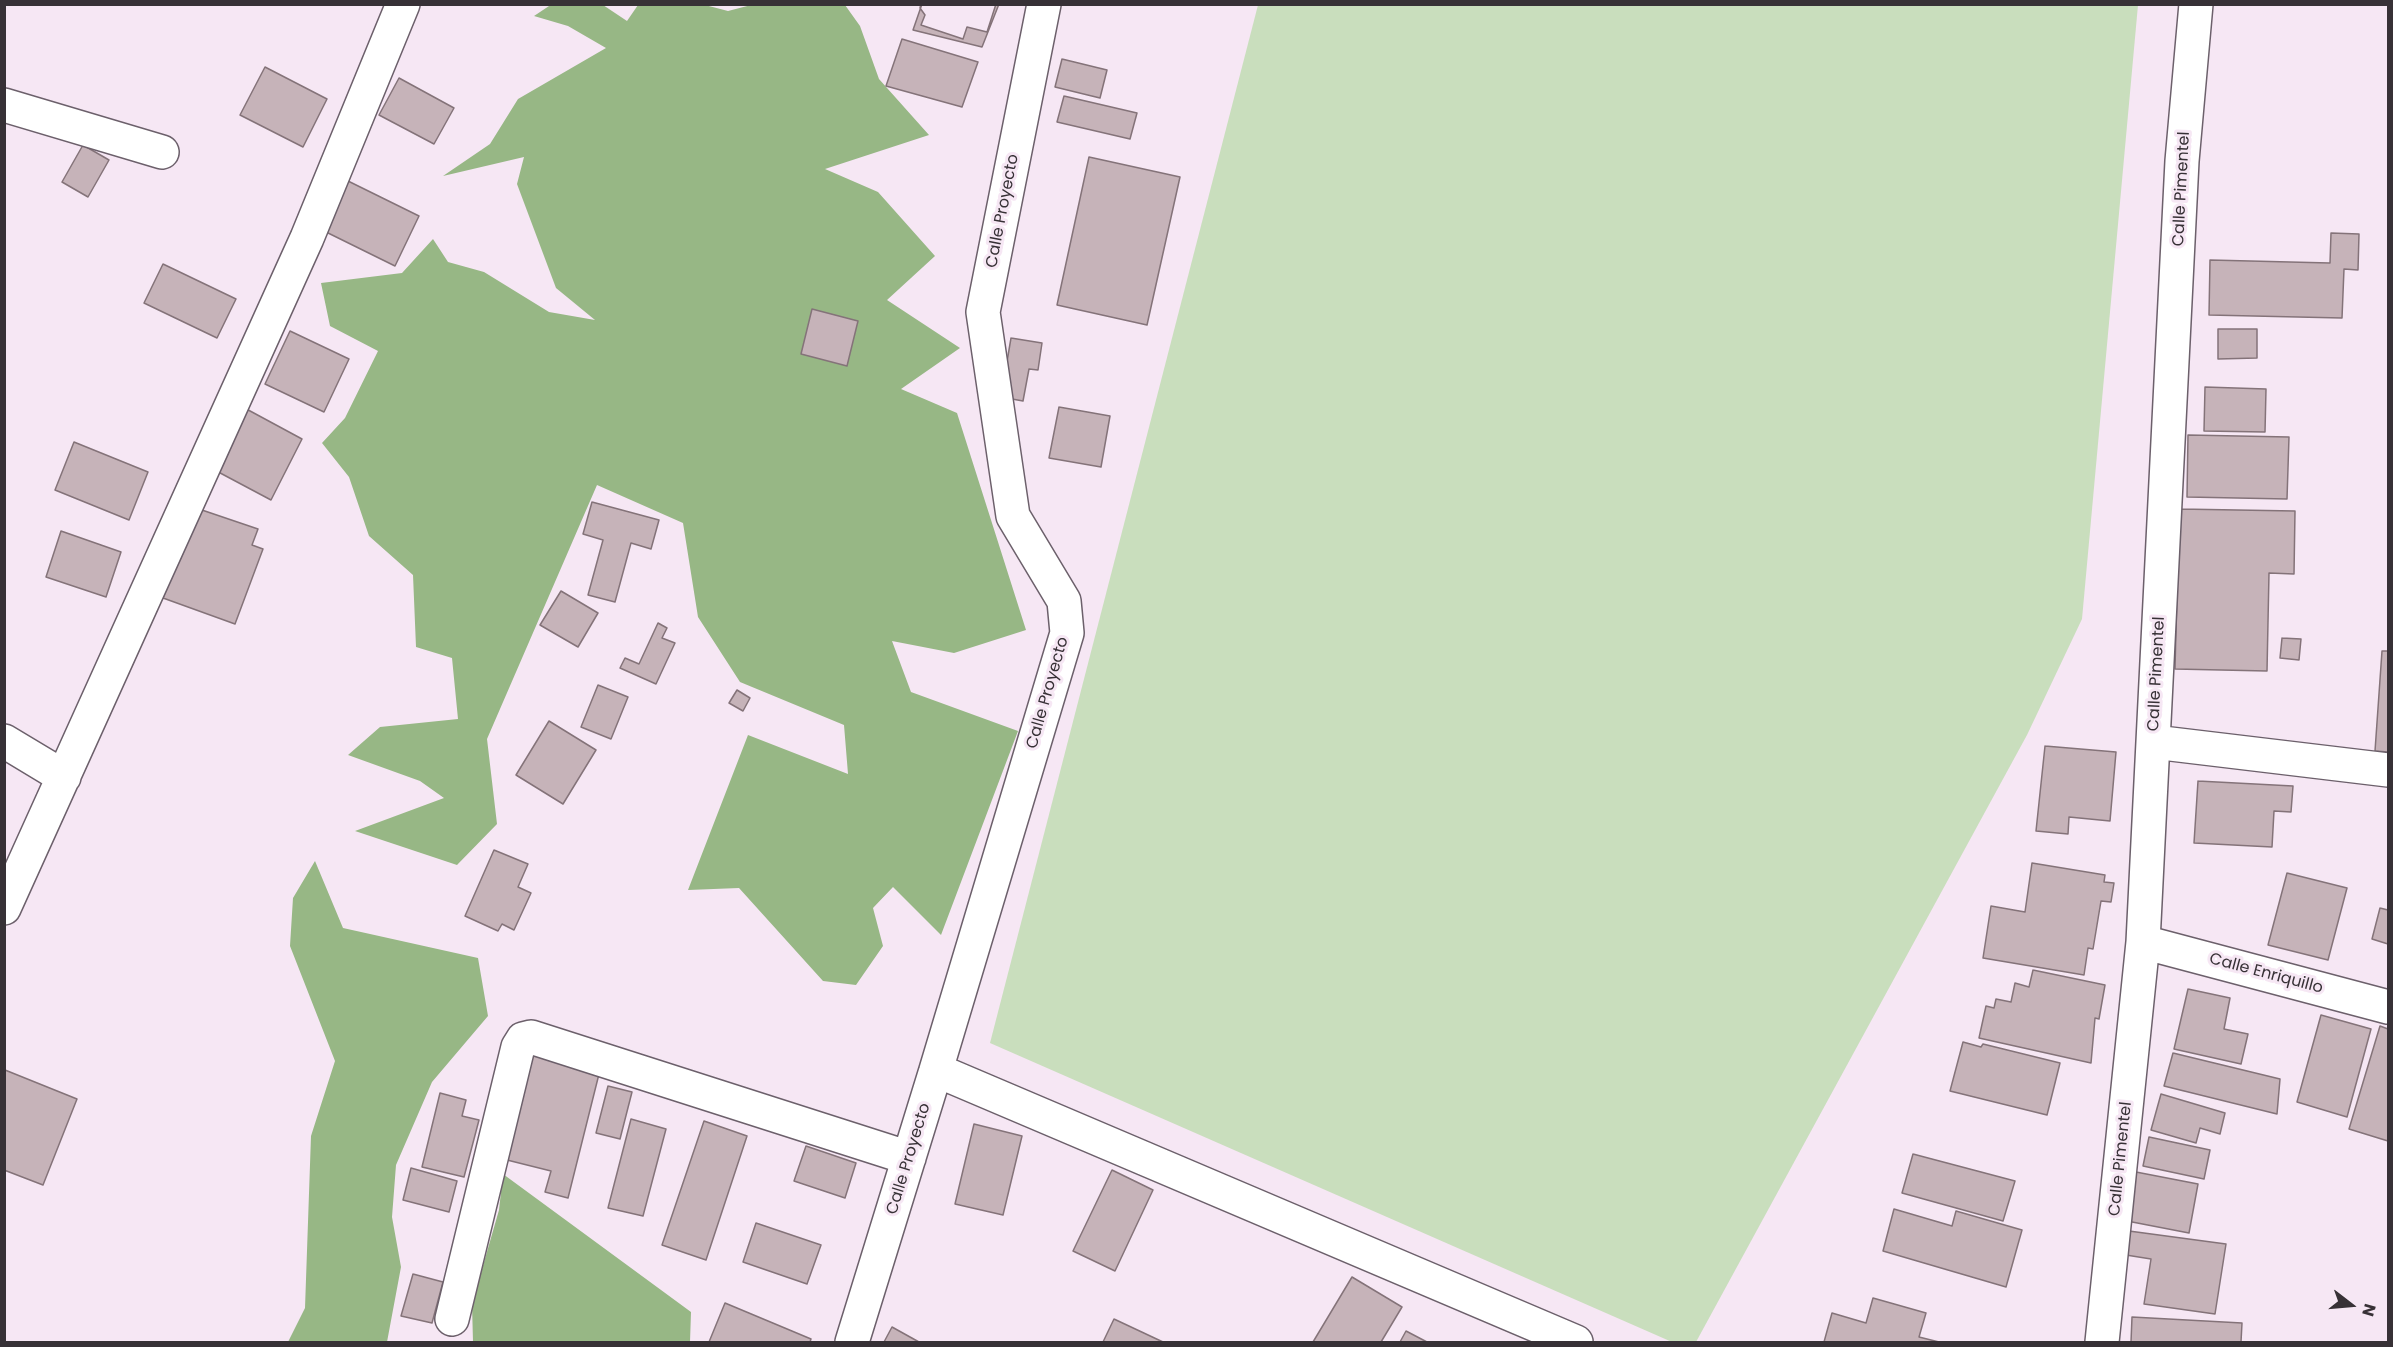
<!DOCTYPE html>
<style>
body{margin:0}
#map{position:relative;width:2393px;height:1347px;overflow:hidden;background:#f6e7f4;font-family:Poppins,sans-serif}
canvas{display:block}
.frame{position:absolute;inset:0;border:6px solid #373136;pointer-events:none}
.north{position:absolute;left:2321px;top:1275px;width:60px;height:60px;-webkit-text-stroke:4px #f6e7f4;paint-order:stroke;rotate:106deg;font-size:16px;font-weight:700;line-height:24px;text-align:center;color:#373136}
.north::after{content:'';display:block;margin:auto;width:21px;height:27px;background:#373136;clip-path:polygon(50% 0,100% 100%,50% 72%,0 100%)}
</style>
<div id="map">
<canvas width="2393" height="1347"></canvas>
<div class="frame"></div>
<div class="north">N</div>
</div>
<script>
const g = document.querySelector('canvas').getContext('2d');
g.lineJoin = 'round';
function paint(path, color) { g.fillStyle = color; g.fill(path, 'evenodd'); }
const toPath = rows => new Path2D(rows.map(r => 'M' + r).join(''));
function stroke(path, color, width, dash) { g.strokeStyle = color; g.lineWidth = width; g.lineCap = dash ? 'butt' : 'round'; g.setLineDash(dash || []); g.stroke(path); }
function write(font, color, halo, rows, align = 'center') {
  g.font = font + ' Poppins,sans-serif'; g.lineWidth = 6; g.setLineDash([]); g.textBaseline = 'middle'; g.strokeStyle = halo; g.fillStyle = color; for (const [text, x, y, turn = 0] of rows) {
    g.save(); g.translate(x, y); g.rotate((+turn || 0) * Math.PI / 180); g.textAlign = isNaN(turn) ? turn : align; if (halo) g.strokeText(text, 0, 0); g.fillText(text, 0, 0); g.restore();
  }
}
paint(toPath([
 [1258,5,2138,5,2082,619,2027,735,1696,1342,1672,1342,990,1043]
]), '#c9debd');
paint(toPath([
 [552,4,603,5,627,21,638,5,705,5,728,11,755,4,845,5,860,26,879,79,929,135,825,169,878,192,935,256,887,300,960,348,901,389,957,413,1026,630,954,653,892,641,911,692,1018,731,941,935,893,887,873,908,883,946,856,985,823,981,739,888,688,890,748,735,848,774,844,725,740,682,698,617,683,523,597,485,487,739,497,824,457,865,355,831,444,798,420,781,348,755,380,727,458,719,452,658,416,647,413,575,369,536,349,477,322,443,345,418,378,351,330,326,321,283,402,273,433,239,448,262,484,272,549,312,595,320,556,288,517,184,524,157,443,176,490,144,518,99,606,48,568,26,534,16],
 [315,861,343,928,478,958,488,1016,432,1082,396,1165,392,1217,401,1267,387,1342,288,1342,305,1308,311,1136,335,1061,290,946,293,898],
 [503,1174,691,1312,690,1342,473,1342,472,1304,499,1210]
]), '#97b785');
const building = toPath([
 [921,4,996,4,987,32,967,27,963,39,921,25,925,15,920,8,921,4],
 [922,4,999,4,982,47,913,30,922,4],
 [902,39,978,62,962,107,886,86,902,39],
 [1062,59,1107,70,1100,98,1055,87,1062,59],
 [265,67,327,99,303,147,240,115,265,67],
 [399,78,454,108,434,144,379,115,399,78],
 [1064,96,1137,113,1130,139,1057,122,1064,96],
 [83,145,109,160,88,197,62,182,83,145],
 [1089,157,1180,177,1147,325,1057,305,1089,157],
 [348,181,419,216,395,266,324,231,348,181],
 [2331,233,2359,234,2358,270,2344,269,2342,318,2209,315,2210,260,2330,263,2331,233],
 [163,264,236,299,217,338,144,303,163,264],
 [812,309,858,321,847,366,801,354,812,309],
 [2218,329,2257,329,2257,358,2218,359,2218,329],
 [290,331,349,359,324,412,265,384,290,331],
 [1011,338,1042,343,1038,370,1029,369,1023,401,1001,397,1011,338],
 [2205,387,2266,389,2265,432,2204,431,2205,387],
 [239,405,302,439,271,500,207,466,239,405],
 [1059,407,1110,416,1101,467,1049,458,1059,407],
 [2188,435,2289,437,2287,499,2187,497,2188,435],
 [74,442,148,472,129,520,55,490,74,442],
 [592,502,659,520,651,549,631,543,615,602,588,595,603,540,583,534,592,502],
 [196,508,258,529,252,545,263,549,235,624,163,598,196,508],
 [2179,509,2295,511,2294,574,2269,573,2267,671,2175,669,2179,509],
 [61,531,121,552,106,597,46,577,61,531],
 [561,591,598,613,578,647,540,625,561,591],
 [658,623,667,628,662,638,675,643,656,684,620,668,625,658,639,664,658,623],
 [2282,638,2301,639,2299,660,2280,658,2282,638],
 [2382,651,2388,651,2388,752,2375,751,2382,651],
 [598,685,628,697,611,739,581,727,598,685],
 [737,690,750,698,743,711,729,703,737,690],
 [549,721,596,750,563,804,516,775,549,721],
 [2045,746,2116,752,2110,821,2069,817,2068,834,2036,831,2045,746],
 [2198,781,2293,786,2291,812,2274,811,2272,847,2194,843,2198,781],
 [494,850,528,864,518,887,531,893,514,930,502,924,498,931,465,916,494,850],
 [2032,863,2105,875,2104,882,2114,883,2111,902,2101,901,2093,949,2088,948,2084,975,1983,958,1991,906,2025,912,2032,863],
 [2287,873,2347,888,2328,960,2268,945,2287,873],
 [2380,908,2388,910,2388,944,2372,939,2380,908],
 [2033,970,2105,985,2099,1019,2095,1018,2091,1063,1979,1038,1986,1006,1994,1008,1996,999,2011,1002,2015,983,2029,987,2033,970],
 [2188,989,2230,998,2224,1029,2248,1034,2241,1064,2174,1049,2188,989],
 [2321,1015,2371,1029,2347,1117,2297,1102,2321,1015],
 [2380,1026,2388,1029,2388,1141,2349,1129,2380,1026],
 [1963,1042,1981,1047,1983,1044,2060,1063,2047,1115,1950,1091,1963,1042],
 [530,1052,600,1070,568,1198,545,1192,551,1171,503,1159,530,1052],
 [2173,1053,2280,1079,2277,1114,2164,1086,2173,1053],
 [5,1070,77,1099,43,1185,4,1170,5,1070],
 [608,1086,632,1092,620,1139,596,1133,608,1086],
 [440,1093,466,1100,462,1116,479,1120,464,1177,422,1167,440,1093],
 [2161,1094,2225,1113,2220,1134,2200,1128,2196,1143,2151,1130,2161,1094],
 [631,1119,666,1129,643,1216,608,1208,631,1119],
 [704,1121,747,1136,706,1260,662,1245,704,1121],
 [974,1124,1022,1136,1003,1215,955,1204,974,1124],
 [2149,1137,2210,1150,2204,1179,2143,1166,2149,1137],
 [806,1146,856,1163,845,1198,794,1181,806,1146],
 [1913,1154,2015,1181,2003,1221,1902,1193,1913,1154],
 [411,1168,457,1181,449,1212,403,1200,411,1168],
 [1112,1170,1153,1190,1115,1271,1073,1251,1112,1170],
 [2136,1172,2198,1184,2189,1233,2127,1221,2136,1172],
 [1894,1209,1952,1226,1956,1211,2022,1230,2006,1287,1883,1251,1894,1209],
 [756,1223,821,1245,807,1284,743,1262,756,1223],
 [2129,1231,2226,1244,2215,1314,2144,1304,2151,1259,2126,1255,2129,1231],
 [413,1274,443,1282,432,1323,401,1316,413,1274],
 [1352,1277,1402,1307,1381,1342,1313,1342,1352,1277],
 [1873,1298,1926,1313,1919,1337,1939,1342,1824,1342,1832,1313,1866,1323,1873,1298],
 [725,1303,811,1339,810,1342,709,1342,725,1303],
 [2132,1317,2242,1323,2241,1342,2131,1342,2132,1317],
 [1114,1319,1163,1342,1103,1342,1114,1319],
 [892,1327,919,1342,884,1342,892,1327],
 [1406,1331,1427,1342,1400,1342,1406,1331]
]);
paint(building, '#c6b3b9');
stroke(building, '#847379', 1.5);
const minor = toPath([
 [4,105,162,152],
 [4,741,64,777],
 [2154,742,2388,770],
 [4,908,307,238,403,4],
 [2143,942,2388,1007],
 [936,1070,1576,1342],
 [452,1319,518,1047,523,1039,531,1037,909,1158],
 [852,1342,936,1070,1067,633,1064,601,1013,516,983,312,1044,4],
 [2102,1342,2143,942,2182,161,2196,4]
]);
stroke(minor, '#6c606b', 36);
stroke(minor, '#fff', 33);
write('16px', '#373136', '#f6e7f4', [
 ["Calle Pimentel",2182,189,-87],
 ["Calle Proyecto",1003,211,-79],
 ["Calle Pimentel",2157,674,-87],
 ["Calle Proyecto",1048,693,-74],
 ["Calle Enriquillo",2266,974,15],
 ["Calle Proyecto",909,1159,-73],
 ["Calle Pimentel",2121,1159,-84]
]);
</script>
